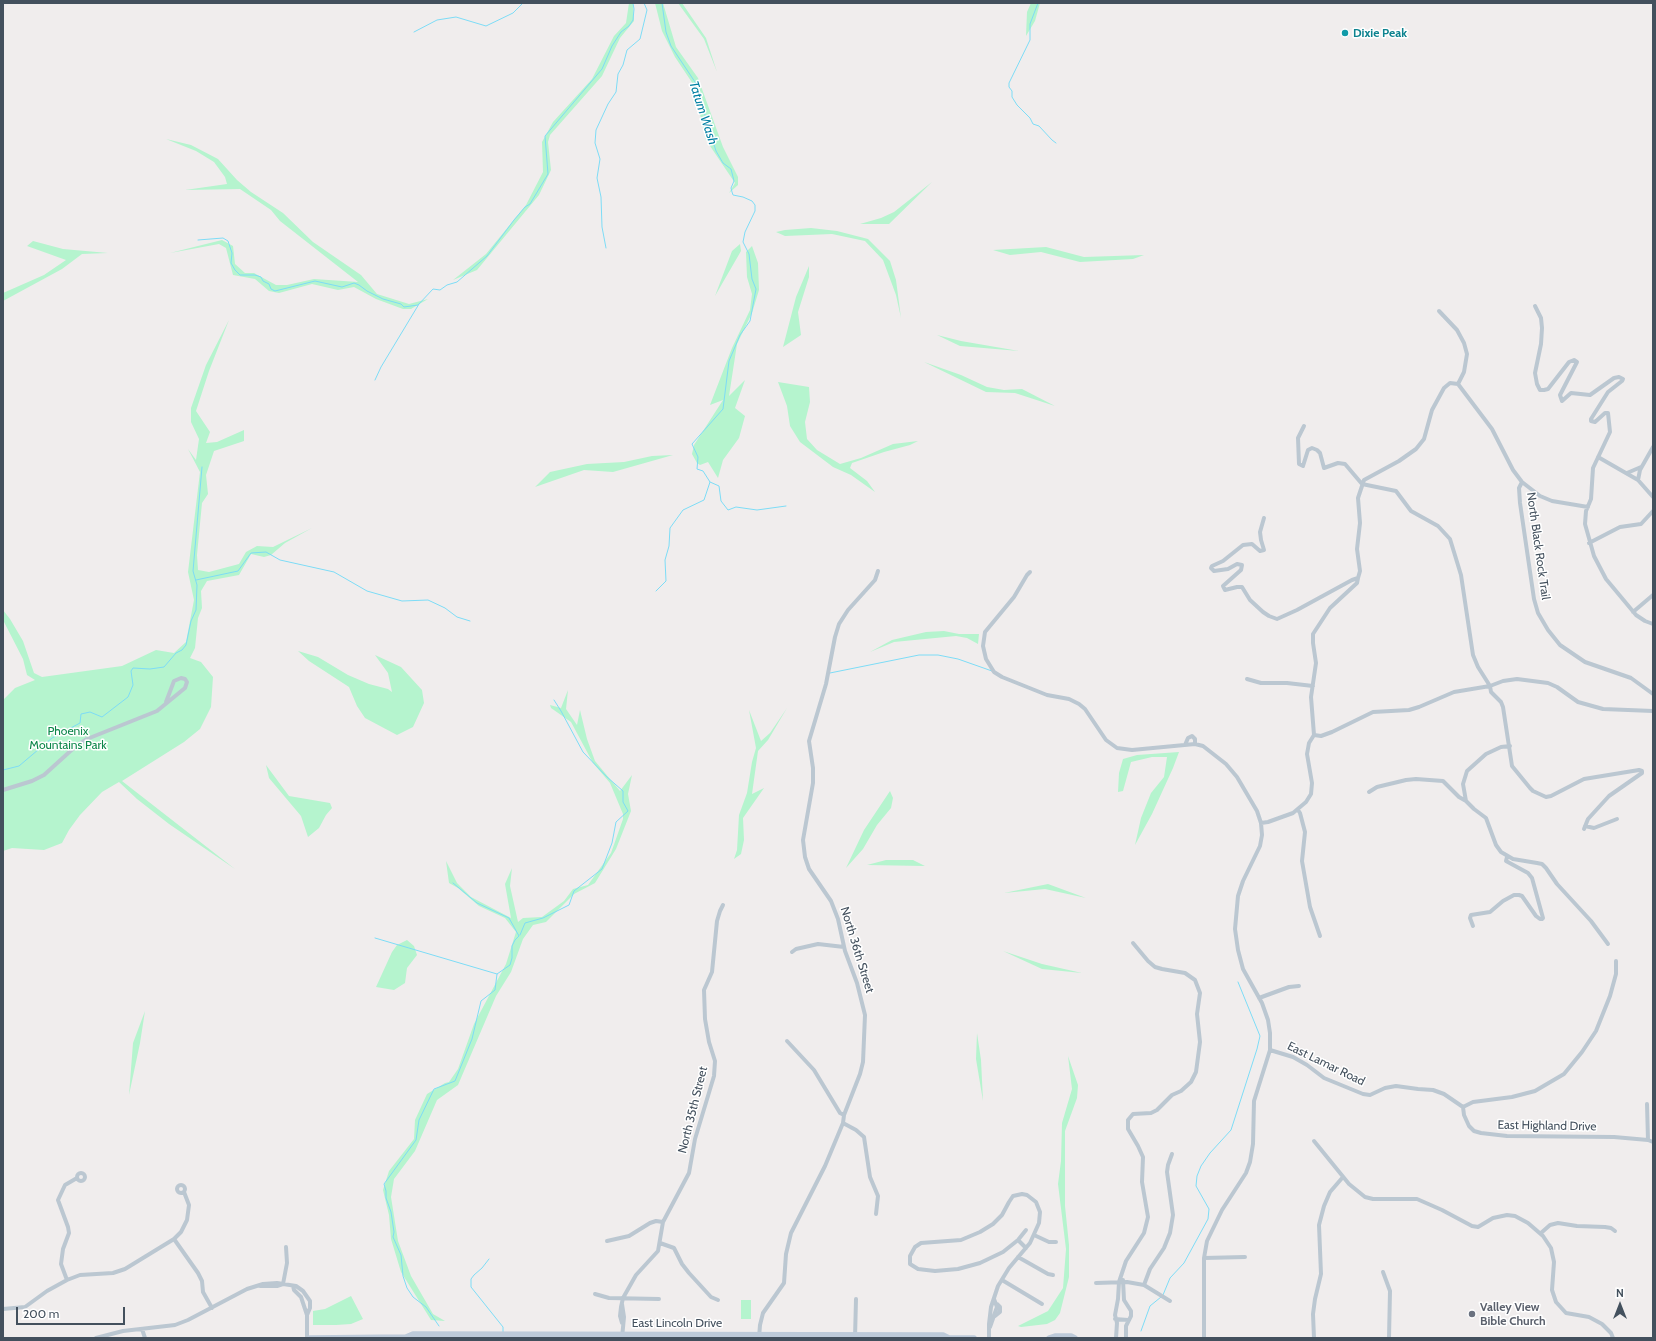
<!DOCTYPE html>
<style>
body{margin:0}
#map{position:relative;width:1656px;height:1341px;overflow:hidden;background:#f0eded;font-family:Cabin,sans-serif}
canvas{display:block}
.frame{position:absolute;inset:0;border:4px solid #43505d;pointer-events:none}
.north{position:absolute;left:1600px;top:1285px;width:40px;height:40px;-webkit-text-stroke:3px #fff;paint-order:stroke;rotate:0deg;font-size:11px;font-weight:700;line-height:16px;text-align:center;color:#43505d}
.north::after{content:'';display:block;margin:auto;width:14px;height:18px;background:#43505d;clip-path:polygon(50% 0,100% 100%,50% 72%,0 100%)}
.scale{position:absolute;left:16px;top:1307px;width:109px;height:18px;box-sizing:border-box;border:2px solid #43505d;border-top:0;padding-left:5px;font-size:12px;line-height:14px;white-space:nowrap;color:#43505d;-webkit-text-stroke:3px #fff;paint-order:stroke}
</style>
<div id="map">
<canvas width="1656" height="1341"></canvas>
<div class="frame"></div>
<div class="north">N</div>
<div class="scale">200 m</div>
</div>
<script>
const g = document.querySelector('canvas').getContext('2d');
g.lineJoin = 'round';
function paint(path, color) { g.fillStyle = color; g.fill(path, 'evenodd'); }
const toPath = rows => new Path2D(rows.map(r => 'M' + r).join(''));
function stroke(path, color, width, dash) { g.strokeStyle = color; g.lineWidth = width; g.lineCap = dash ? 'butt' : 'round'; g.setLineDash(dash || []); g.stroke(path); }
function write(font, color, halo, rows, align = 'center') {
  g.font = font + ' Cabin,sans-serif'; g.lineWidth = 3; g.setLineDash([]); g.textBaseline = 'middle'; g.strokeStyle = halo; g.fillStyle = color; for (const [text, x, y, turn = 0] of rows) {
    g.save(); g.translate(x, y); g.rotate((+turn || 0) * Math.PI / 180); g.textAlign = isNaN(turn) ? turn : align; if (halo) g.strokeText(text, 0, 0); g.fillText(text, 0, 0); g.restore();
  }
}
paint(toPath([
 [629,3,633,3,634,21,620,38,602,76,550,135,548,142,551,170,539,195,477,270,453,280,486,254,526,205,543,172,542,142,553,122,592,79,614,36,626,23],
 [655,3,663,3,676,47,698,78,723,147,738,177,738,185,729,193,735,183,706,140,693,84,675,57,662,31],
 [678,3,682,3,706,38,717,72,704,39],
 [1031,3,1040,3,1035,21,1026,36,1027,12],
 [166,139,191,145,218,159,237,180,251,192,283,213,313,242,361,275,377,294,409,304,428,299,411,309,403,309,376,299,354,287,338,290,312,284,279,293,269,291,255,279,233,275,226,248,219,244,170,253,222,240,233,246,235,264,245,273,254,273,276,285,287,285,314,279,358,282,280,221,271,210,240,189,185,190,227,184,225,177,214,162,196,151],
 [932,182,889,224,860,224,881,218,894,212],
 [811,228,837,231,868,239,890,261,896,280,901,318,896,295,883,260,865,241,832,234,785,236,776,232,785,230],
 [33,241,63,249,108,253,82,254,62,269,3,301,3,293,44,275,66,260,27,246],
 [740,244,741,251,715,296,732,251],
 [752,246,758,263,759,290,752,313,737,344,729,396,745,380,735,408,745,416,739,438,723,460,718,478,708,462,700,465,697,463,692,454,694,445,723,400,710,405,732,348,750,310,752,294,747,277,746,252],
 [1046,247,1084,257,1144,255,1133,259,1080,262,1041,252,1010,255,993,250],
 [809,266,809,277,798,312,801,335,783,347,796,297],
 [229,320,209,371,196,411,210,432,206,443,217,442,244,430,244,441,214,451,206,475,208,494,202,503,197,555,198,570,209,572,239,564,246,552,257,546,273,547,312,528,285,543,271,555,264,557,251,554,239,575,207,581,201,591,202,608,198,618,195,648,190,658,201,662,213,677,211,707,200,729,184,742,122,781,235,869,169,824,137,799,119,782,102,792,80,815,69,830,62,843,44,850,12,848,3,851,3,700,15,688,35,680,27,675,23,659,3,620,3,610,10,619,23,641,34,673,42,677,122,666,156,650,174,653,186,642,194,600,188,572,200,472,188,449,196,460,199,439,191,422,191,408,206,365],
 [937,335,961,341,1019,351,960,346],
 [924,362,961,375,987,387,1004,390,1022,389,1055,406,1015,393,986,392],
 [778,382,809,387,810,402,805,422,807,439,817,450,840,464,861,458,893,444,918,441,910,445,884,452,852,463,850,468,867,481,875,492,851,475,833,467,800,442,790,426,787,406],
 [673,455,613,472,584,470,535,487,550,472,587,464,624,462,652,456],
 [944,631,959,634,979,634,978,644,967,638,956,636,894,642,870,652,892,640,926,632],
 [298,651,318,657,348,675,369,684,388,689,392,692,388,673,375,655,401,667,422,690,424,703,413,727,397,735,365,718,357,706,349,687,309,661],
 [568,690,566,709,577,725,580,710,587,739,595,761,620,791,632,775,628,794,631,811,616,849,595,883,574,894,546,922,533,925,523,939,511,972,496,996,458,1085,437,1100,415,1151,394,1179,391,1197,398,1241,411,1276,433,1314,445,1321,431,1320,401,1272,391,1239,389,1215,383,1190,389,1171,414,1139,415,1120,427,1094,445,1083,449,1082,458,1069,474,1024,506,964,516,932,505,918,479,906,458,888,449,883,446,861,457,883,471,897,511,918,505,884,512,868,510,886,518,922,523,918,542,917,564,901,573,889,588,885,611,853,623,819,623,814,610,783,593,763,571,722,551,708,550,705,561,708],
 [787,708,768,740,758,751,752,794,764,788,743,818,744,840,741,854,734,859,737,850,739,815,747,793,752,762,756,748,749,710,761,741,770,733],
 [1179,752,1173,768,1152,814,1135,845,1141,818,1151,793,1164,777,1167,757,1152,757,1131,762,1123,791,1118,792,1119,773,1123,759,1137,755],
 [266,765,289,796,330,803,332,808,326,815,319,828,308,837,301,816,269,778],
 [890,791,893,798,891,808,877,825,863,849,846,868,864,830],
 [886,860,913,860,925,866,867,865],
 [1048,884,1086,898,1045,889,1004,893],
 [407,940,414,946,417,955,407,968,405,983,394,990,376,987,392,952,397,945],
 [1003,951,1042,964,1082,973,1042,969],
 [145,1011,140,1043,129,1095,133,1043],
 [977,1033,981,1060,983,1101,976,1059],
 [1068,1056,1078,1085,1077,1098,1065,1131,1065,1206,1069,1245,1069,1277,1060,1313,1055,1320,1047,1324,1021,1327,1018,1326,1048,1311,1063,1288,1066,1249,1058,1184,1061,1161,1062,1123,1072,1089],
 [351,1296,363,1319,351,1324,336,1325,313,1325,313,1311,325,1309],
 [741,1300,751,1300,751,1319,741,1319]
]), '#b5f4ce');
stroke(toPath([
 [1038,3,1030,24,1030,40,1009,83,1009,87,1012,91,1012,97,1017,105,1030,118,1033,124,1039,126,1052,140,1056,143],
 [414,32,437,20,456,17,486,26,513,13,523,3],
 [198,240,223,238,228,241,232,253,231,263,235,270,240,275,255,275,261,277,263,281,269,284,271,289,275,291,315,281,342,287,354,283,359,285,367,291,383,299,401,304,404,307,418,305,433,289,440,290,447,285,457,282,487,256,514,220,525,207,530,204,548,174,545,136,602,69,612,46,621,32,629,26,633,20,634,9,633,3],
 [606,248,602,227,601,197,597,178,600,159,595,143,596,130,608,104,616,92,618,74,623,65,627,50,640,39,647,10,644,3],
 [375,380,381,367,419,304],
 [710,482,719,486,721,501,728,510,736,507,757,510,786,506],
 [196,580,238,571,251,553,266,552,280,560,334,572,367,591,402,601,428,600,445,608,457,617,470,621],
 [656,591,666,581,665,560,669,546,670,528,683,510,704,500,710,482,703,471,697,469,698,457,692,444,723,409,729,361,740,335,750,321,756,289,752,279,749,254,743,242,745,232,755,211,755,205,752,201,743,197,733,195,732,192,731,188,734,181,731,169,723,163,716,151,695,82,671,46,666,32,662,3],
 [830,673,919,655,938,655,958,659,992,671],
 [3,770,19,766,52,738,80,723,81,714,90,712,102,717,128,697,133,685,131,671,133,668,150,669,164,667,176,653,182,650,186,645,191,621,196,610,197,585,193,571,202,467],
 [520,935,525,923,543,918,569,905,574,891,602,869,612,843,616,822,628,811,623,802,623,791,607,777,583,752,561,711,554,700],
 [375,938,497,974],
 [489,1259,482,1268,474,1275,471,1279,471,1287,503,1327,503,1332],
 [1163,1295,1170,1278,1184,1263,1208,1219,1209,1209,1196,1186,1197,1176,1201,1166,1210,1153,1231,1130,1257,1049,1260,1036,1238,982],
 [439,1326,426,1307,413,1297,407,1288,403,1276,401,1255,393,1237,394,1232,391,1212,386,1198,386,1191,384,1184,416,1140,419,1120,434,1089,455,1081,472,1039,481,1001,495,990,497,974,510,965,512,958,512,946,515,940,519,936,509,918,477,903,453,883],
 [1141,1331,1150,1306,1161,1297]
]), '#7ddcf6', 1);
stroke(toPath([
 [1535,306,1541,318,1542,328,1541,344,1535,373,1537,384,1540,390,1544,390,1548,389,1569,362,1574,360,1577,362,1560,395,1562,401,1571,393,1590,395,1614,378,1619,377,1623,379,1622,381,1608,392,1591,419,1591,421,1595,422,1605,413,1608,413,1610,432,1593,468,1591,499,1586,511,1585,524,1594,556,1606,579,1636,615,1645,621,1653,624],
 [1439,311,1457,330,1464,343,1467,354,1464,372,1458,384],
 [1458,384,1492,429,1513,470,1522,482,1540,496,1552,501,1588,507],
 [1304,426,1298,438,1299,464,1303,466,1308,450,1312,448,1317,450,1320,453,1324,468,1338,463,1345,464,1362,484,1396,491,1411,511,1438,526,1450,539,1461,575,1473,655,1478,667,1490,686,1491,692,1501,702,1503,707,1512,766,1530,788,1533,791,1546,797,1551,796,1584,779,1639,770,1642,771,1642,773,1609,796,1588,819,1584,829],
 [1598,457,1638,480,1653,497],
 [1627,473,1641,467],
 [1638,480,1640,470,1653,447],
 [1522,482,1519,488,1520,503,1534,599,1538,613,1548,630,1560,645,1585,662,1631,678,1653,694],
 [1264,518,1260,532,1261,540,1264,550,1260,551,1252,544,1243,545,1223,561,1212,566,1211,568,1214,571,1228,569,1237,564,1242,565,1241,570,1223,586,1225,590,1237,587,1242,587,1250,600,1263,612,1269,616,1277,619,1297,610,1352,580,1358,578],
 [1589,543,1620,527,1641,524,1653,511],
 [1030,572,1027,575,1014,597,985,632,983,646,986,659,994,672,1002,677,1047,695,1069,699,1079,704,1085,709,1106,740,1117,748,1132,750,1195,744,1203,746,1226,764,1237,777,1257,811,1261,823,1262,835,1260,846,1243,881,1238,896,1235,929,1238,950,1243,969,1262,1003,1268,1020,1270,1033,1270,1050,1254,1101,1253,1144,1250,1162,1246,1173,1222,1210,1207,1241,1204,1258,1204,1338],
 [1633,612,1653,595],
 [1247,679,1261,683,1287,683,1313,686],
 [1314,735,1321,736,1332,732,1373,712,1409,710,1419,707,1454,692,1490,686,1503,681,1517,679,1548,683,1557,687,1578,702,1603,709,1653,711],
 [1185,745,1188,738,1192,736,1195,739,1195,744],
 [3,790,32,781,44,775,76,746,87,739,157,711,185,688,187,682,185,679,181,678,174,681,166,702],
 [1369,792,1377,787,1406,780,1416,779,1443,781,1459,797,1466,801,1474,809,1486,818,1496,845,1501,852,1513,859,1537,863,1542,864,1546,868,1557,884,1591,921,1608,944],
 [1466,801,1463,784,1467,771,1486,754,1501,747,1510,746],
 [1298,810,1300,813,1305,832,1302,861,1310,907,1320,936],
 [1261,823,1268,822,1293,813,1306,802,1311,794,1312,783,1307,754,1309,743,1314,735,1311,697,1316,663,1313,643,1313,634,1330,608,1357,583,1358,578,1360,571,1357,549,1360,523,1358,498,1364,480,1399,461,1416,449,1424,439,1432,410,1444,388,1450,383,1458,384],
 [1585,826,1594,828,1617,819],
 [1473,926,1470,918,1471,915,1490,912,1503,901,1514,895,1519,895,1522,896,1536,916,1540,919,1542,919,1543,918,1532,878,1528,873,1506,861,1507,857],
 [792,952,796,949,818,944,844,947],
 [1259,998,1289,987,1299,986],
 [787,1041,814,1070,840,1113,844,1115],
 [1270,1050,1293,1057,1307,1065,1324,1078,1363,1094,1370,1095,1385,1088,1396,1086,1418,1089,1433,1090,1444,1094,1463,1107],
 [1647,1104,1648,1140,1653,1142],
 [1463,1107,1473,1102,1512,1097,1535,1091,1564,1074,1582,1052,1596,1031,1610,996,1616,974,1616,961],
 [1463,1107,1464,1115,1469,1126,1474,1131,1481,1133,1507,1136,1614,1137,1648,1140],
 [843,1123,856,1130,864,1137,870,1177,878,1196,876,1214],
 [1314,1141,1349,1184,1365,1197,1373,1199,1417,1199,1442,1210,1472,1226,1478,1227,1493,1218,1507,1215,1515,1216,1528,1223,1543,1236,1551,1248,1554,1262,1552,1290,1556,1302,1566,1313,1589,1317,1602,1324,1611,1333,1613,1338],
 '77 1177a4 4 0 1 1 8 0a4 4 0 1 1-8 0Z',
 '177 1189a4 4 0 1 1 8 0a4 4 0 1 1-8 0Z',
 [1541,1233,1550,1225,1558,1223,1577,1226,1605,1227,1611,1228,1615,1231],
 [1034,1235,1049,1242,1056,1242],
 [174,1239,198,1273,202,1281,203,1292,212,1308],
 [1018,1240,1026,1248],
 [607,1241,629,1236,650,1223,656,1221,663,1222],
 [660,1243,674,1248,682,1264,689,1273,711,1297,718,1300],
 [1018,1257,1048,1274,1053,1275],
 [1204,1258,1245,1257],
 [1383,1272,1390,1291,1389,1338],
 [67,1280,61,1264,63,1249,69,1233,68,1227,58,1200,65,1185,77,1178],
 [1002,1280,1042,1304],
 [1123,1280,1124,1300,1131,1311,1131,1316,1126,1326,1126,1338],
 [1096,1283,1127,1282,1144,1285,1170,1301],
 [283,1284,287,1263,286,1247],
 [1144,1285,1150,1269,1164,1248,1170,1233,1173,1215,1167,1172,1168,1165,1172,1154],
 [260,1286,277,1286,283,1284],
 [293,1286,294,1290,301,1297,307,1315,307,1338],
 [595,1294,609,1298,659,1299],
 [3,1309,25,1307,47,1291,67,1280,80,1275,113,1273,125,1269,174,1239,181,1232,187,1220,189,1205,184,1192],
 [995,1316,1000,1312,1000,1307,997,1304],
 [1115,1319,1128,1320],
 [622,1323,620,1316,621,1307,623,1298,636,1275,658,1251,663,1222,689,1173,695,1139,714,1076,715,1061,709,1042,705,1019,704,990,712,972,717,921,720,911,723,905],
 [990,1327,997,1307,994,1299],
 [142,1329,145,1338],
 [96,1338,123,1331,175,1325,188,1320,247,1289,263,1284,277,1283,296,1286,303,1291,310,1301,310,1308,307,1315],
 [622,1338,624,1317,622,1304],
 [759,1338,760,1325,763,1313,784,1283,786,1254,791,1233,825,1166,843,1123,844,1115,860,1074,863,1062,865,1015,857,983,845,951,838,919,831,901,809,869,805,857,803,840,813,783,813,768,809,741,826,684,835,637,839,624,848,610,875,580,878,571],
 [855,1338,856,1299],
 [989,1338,989,1324,991,1307,998,1286,1009,1268,1030,1243,1039,1223,1040,1212,1036,1202,1027,1195,1022,1194,1013,1196,1009,1202,1002,1215,993,1224,980,1232,961,1240,921,1243,915,1247,910,1256,910,1264,918,1269,935,1271,958,1269,980,1263,1003,1252,1018,1240,1026,1230],
 [1116,1338,1117,1323,1115,1315,1118,1299,1119,1282,1126,1261,1144,1233,1148,1217,1142,1182,1143,1157,1138,1146,1128,1129,1128,1120,1133,1114,1151,1113,1157,1110,1172,1095,1181,1091,1191,1082,1196,1072,1200,1042,1197,1014,1200,993,1195,980,1185,973,1162,969,1155,967,1148,961,1133,943],
 [1314,1338,1313,1314,1315,1299,1321,1274,1319,1225,1324,1206,1330,1192,1343,1177]
]), '#bbc7d1', 4);
stroke(toPath([
 [310,1338,406,1337,413,1334,943,1335,949,1338,974,1338],
 [1049,1338,1055,1336,1071,1336,1075,1338]
]), '#bdcad9', 5.5);
for (const [x, y, r, color] of [
 [1345,33,4,"#0f9aa8"],
 [1472,1314,4,"#6b7280"]
]) { const dot = new Path2D(); dot.arc(x, y, r, 0, 2 * Math.PI); g.fillStyle = color; g.fill(dot); stroke(dot, '#fff', 1.5); }
write('bold 12px', '#0d838f', '#fff', [
 ["Dixie Peak",1353,33]
], 'left');
write('12px', '#43505d', '#fff', [
 ["North Black Rock Trail",1538,546,82],
 ["North 36th Street",857,950,73],
 ["East Lamar Road",1326,1064,26],
 ["North 35th Street",693,1110,-76],
 ["East Highland Drive",1547,1126,1],
 ["East Lincoln Drive",677,1323]
]);
write('12px', '#0c864a', '#fff', [
 ["Phoenix",68,731],
 ["Mountains Park",68,745]
]);
write('bold 12px', '#5b616d', '#fff', [
 ["Valley View",1480,1307],
 ["Bible Church",1480,1321]
], 'left');
write('italic 13px', '#0280a3', '#fff', [
 ["Tatum Wash",703,113,72]
]);
</script>
